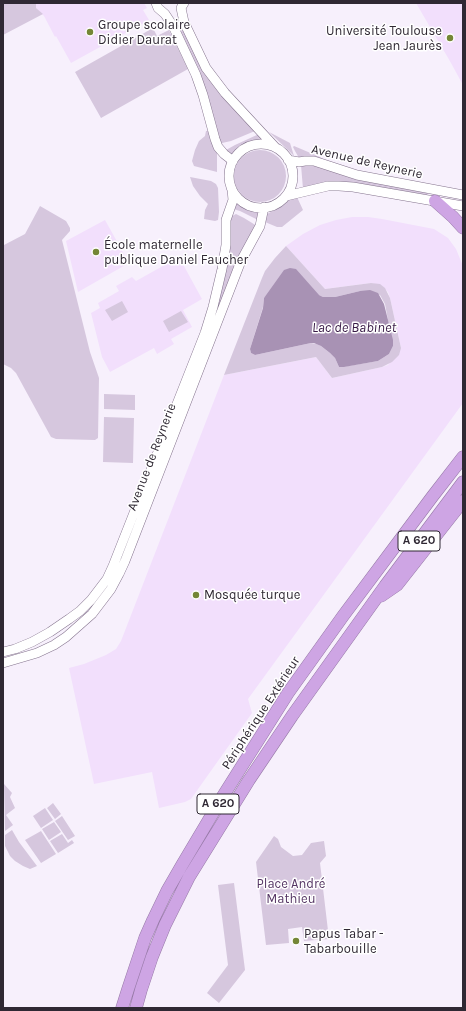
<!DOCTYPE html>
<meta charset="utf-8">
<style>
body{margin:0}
#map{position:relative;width:466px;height:1011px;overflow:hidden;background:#f7f0fc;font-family:Karla,sans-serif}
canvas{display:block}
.frame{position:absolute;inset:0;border:4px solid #2f2833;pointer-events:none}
</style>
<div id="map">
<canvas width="466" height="1011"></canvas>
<div class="frame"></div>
</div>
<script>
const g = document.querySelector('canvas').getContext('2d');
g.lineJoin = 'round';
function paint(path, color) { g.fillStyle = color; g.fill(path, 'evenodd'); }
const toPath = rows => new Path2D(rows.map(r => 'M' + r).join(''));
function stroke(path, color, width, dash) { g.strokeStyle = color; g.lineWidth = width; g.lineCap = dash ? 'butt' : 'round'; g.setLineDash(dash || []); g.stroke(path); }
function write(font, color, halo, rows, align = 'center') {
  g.font = font + ' Karla,sans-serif'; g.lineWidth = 3; g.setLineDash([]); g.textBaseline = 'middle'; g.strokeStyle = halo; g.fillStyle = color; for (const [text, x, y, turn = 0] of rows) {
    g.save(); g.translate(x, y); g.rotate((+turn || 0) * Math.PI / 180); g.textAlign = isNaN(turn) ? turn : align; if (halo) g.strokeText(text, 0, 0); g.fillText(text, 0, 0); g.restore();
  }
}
paint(toPath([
 [36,3,144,3,147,8,143,10,149,20,71,63,56,36,55,37,44,16,36,8],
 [416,3,463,3,463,85,451,63],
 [352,217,368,217,382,219,434,229,448,238,456,249,463,266,463,403,248,699,252,713,191,799,185,802,159,808,152,772,94,784,69,668,84,664,106,655,116,649,121,641,224,375,316,357,332,378,382,367,388,365,401,348,390,298,388,292,382,286,371,283,325,289,286,246,303,234,320,225,336,220],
 [105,220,129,263,78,292,66,241],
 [179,257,202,299,183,310,192,327,171,339,174,344,157,354,154,348,110,372,102,357,91,313,100,308,98,303,119,291,116,286,132,277,136,281]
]), '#f2dffc');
paint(toPath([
 [3,3,36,3,36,8,43,14,3,35],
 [182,23,196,56,211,82,224,99,255,131,231,141,222,143,218,138,176,26],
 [153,28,157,36,169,30,188,69,101,118,75,72],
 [206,131,210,131,217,152,217,172,194,166,192,161,195,150,199,141,205,136],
 [269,132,290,143,294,156,290,152],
 [259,134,263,140,262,141,255,141,243,146,238,149,233,156,226,150,235,145],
 [294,146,320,157,324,160,312,157,305,156,299,158,295,151,293,147],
 '234 176a26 26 0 1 1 52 0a26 26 0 1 1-52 0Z',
 [301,165,314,165,352,178,428,193,427,195,349,184,303,189],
 [190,177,211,181,216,184,218,188,219,212,218,220,215,221,204,219,205,210,208,204,200,196,193,186],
 [290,197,297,197,303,210,282,227,277,227,265,222,267,214,282,206,287,202],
 [235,204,238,204,242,207,247,210,257,212,259,214,258,220,240,211,233,209],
 [40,206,66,221,70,228,70,231,62,240,90,352,99,378,98,438,95,440,56,439,51,437,16,373,11,368,3,364,3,266,4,262,3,256,3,250,4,245,25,234],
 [236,214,244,218,257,226,167,446,203,339,230,217],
 [286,246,325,289,371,283,380,284,385,288,390,298,401,348,399,355,392,362,382,367,332,378,316,357,224,375,262,278,265,271,275,258],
 [360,291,380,295,385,304,393,346,389,354,378,361,342,367,339,367,335,358,330,353,321,346,317,344,311,343,255,355,251,353,250,349,263,307,264,298,267,296,319,295,323,297,335,297],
 [122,301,128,312,112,321,105,310],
 [181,311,188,322,169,332,163,321],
 [104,394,135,395,135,410,104,409],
 [104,417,134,418,133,463,103,462],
 [4,784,12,793,10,797,15,808,6,815,13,825,5,831],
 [53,803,61,814,55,819,47,808],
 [45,808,53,820,41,828,33,816],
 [62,816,75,836,68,840,55,821],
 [54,822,61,832,49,840,42,829],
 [12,830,19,842,37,866,30,869,23,866,15,861,10,856,5,846,5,835],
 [41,831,56,854,41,863,25,840],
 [62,834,68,843,72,840,74,843,58,853,50,841],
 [274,836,278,839,281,847,293,856,302,855,311,843,324,841,326,856,320,863,329,939,304,941,302,927,288,929,289,943,266,945,256,862],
 [234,883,245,970,219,1003,207,993,228,965,218,885]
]), '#d6c7de');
paint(toPath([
 [290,268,296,269,319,295,323,297,335,297,360,291,370,290,378,293,384,304,393,340,393,346,389,354,378,361,344,367,339,367,335,358,330,353,321,346,314,343,311,343,255,355,251,353,250,349,263,308,264,298,284,270]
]), '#a892b4');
const secondary = toPath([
 [156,3,158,8,165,14,173,26,196,75,203,95,215,139,218,147,224,154,233,161],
 [184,3,181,8,184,22,206,68,225,93,275,147],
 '229 176a32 32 0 1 1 64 0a32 32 0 1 1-64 0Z',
 [288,160,299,162,305,161,314,161,357,175,463,195],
 [286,196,328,186,339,186,353,187,463,206],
 [3,652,15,649,32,642,50,632,69,619,80,611,91,600,107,579,113,566,205,333,213,307,222,269,226,245,226,220,233,200,232,189],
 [3,663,37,653,54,645,66,637,92,614,111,589,119,574,125,561,241,261,260,226,264,207]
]);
const highway = toPath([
 [435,201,453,217,463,228],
 [381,596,397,585,463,501],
 [122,1008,128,989,145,938,153,920,167,891,182,865,223,796,288,693,343,616,432,497,463,457],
 [136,1008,141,990,152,957,165,925,189,877,249,780,292,716,375,600,385,586,463,482]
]);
stroke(secondary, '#85748e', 10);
stroke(highway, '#9679a6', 13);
stroke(secondary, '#fff', 9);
stroke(highway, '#cea5e4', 12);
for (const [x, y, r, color] of [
 [90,32,4,"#748636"],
 [450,38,4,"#748636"],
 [96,252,4,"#748636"],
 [196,595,4,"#748636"],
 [296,941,4,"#748636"]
]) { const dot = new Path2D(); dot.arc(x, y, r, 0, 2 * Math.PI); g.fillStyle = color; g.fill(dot); stroke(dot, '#fff', 1.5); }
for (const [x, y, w] of [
 [419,541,42],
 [218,804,42]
]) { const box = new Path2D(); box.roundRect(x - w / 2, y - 10, w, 20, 3); g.fillStyle = '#fff'; g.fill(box); stroke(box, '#2f2833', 1); }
write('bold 12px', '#2f2833', null, [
 ["A 620",419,541],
 ["A 620",218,804]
]);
write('13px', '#2f2833', '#fff', [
 ["Groupe scolaire",98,25],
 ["Didier Daurat",98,40],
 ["Université Toulouse",442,31,"right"],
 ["Jean Jaurès",442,46,"right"],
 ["École maternelle",104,245],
 ["publique Daniel Faucher",104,260],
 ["Mosquée turque",204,595],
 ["Papus Tabar -",304,934],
 ["Tabarbouille",304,949]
], 'left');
write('13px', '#2f2833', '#fff', [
 ["Avenue de Reynerie",367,162,13],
 ["Avenue de Reynerie",152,457,-69],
 ["Périphérique Extérieur",261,713,-57]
]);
write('13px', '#553664', '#fff', [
 ["Place André",291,884],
 ["Mathieu",291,899]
]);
write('italic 14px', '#371945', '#fff', [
 ["Lac de Babinet",354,328]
]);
</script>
